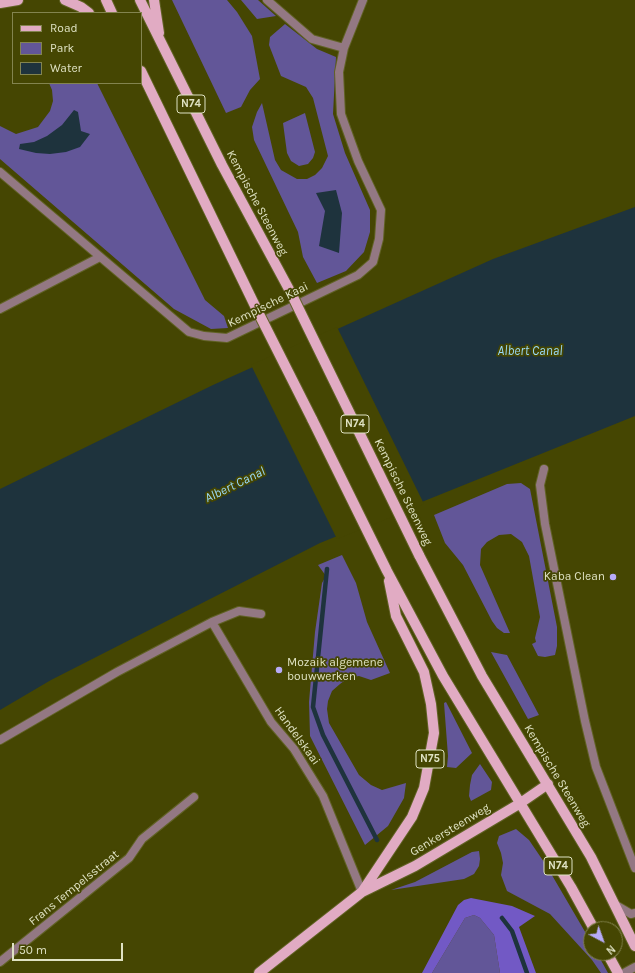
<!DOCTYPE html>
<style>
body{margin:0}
#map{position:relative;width:635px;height:973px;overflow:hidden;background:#454602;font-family:Karla,sans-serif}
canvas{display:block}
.legend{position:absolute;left:12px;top:12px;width:130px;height:72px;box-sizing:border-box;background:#454602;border:1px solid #83844f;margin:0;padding:5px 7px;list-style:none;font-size:12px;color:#dfe2c3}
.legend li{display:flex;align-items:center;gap:8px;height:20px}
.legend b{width:20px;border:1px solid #83844f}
.north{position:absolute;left:583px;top:921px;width:40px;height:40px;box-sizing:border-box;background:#454602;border:1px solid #83844f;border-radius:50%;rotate:139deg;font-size:11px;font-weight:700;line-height:16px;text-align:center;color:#dfe2c3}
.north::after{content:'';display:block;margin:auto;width:14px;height:18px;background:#b7abf8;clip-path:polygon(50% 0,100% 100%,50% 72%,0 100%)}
.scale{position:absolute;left:12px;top:943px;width:111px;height:18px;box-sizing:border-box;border:2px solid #dfe2c3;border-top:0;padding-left:5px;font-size:12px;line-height:14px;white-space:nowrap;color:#dfe2c3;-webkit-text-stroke:3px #454602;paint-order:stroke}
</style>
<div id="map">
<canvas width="635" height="973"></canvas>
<ul class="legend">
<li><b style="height:5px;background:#e1abc3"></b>Road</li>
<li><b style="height:11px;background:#625698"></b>Park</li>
<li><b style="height:11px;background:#1e333d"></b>Water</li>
</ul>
<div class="north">N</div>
<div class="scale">50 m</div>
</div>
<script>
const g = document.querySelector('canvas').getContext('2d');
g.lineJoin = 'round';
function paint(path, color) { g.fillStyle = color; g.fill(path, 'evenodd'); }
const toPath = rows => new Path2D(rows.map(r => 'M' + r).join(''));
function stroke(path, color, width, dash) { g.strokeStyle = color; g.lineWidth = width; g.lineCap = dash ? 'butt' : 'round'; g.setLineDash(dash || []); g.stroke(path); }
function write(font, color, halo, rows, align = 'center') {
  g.font = font + ' Karla,sans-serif'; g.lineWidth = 3.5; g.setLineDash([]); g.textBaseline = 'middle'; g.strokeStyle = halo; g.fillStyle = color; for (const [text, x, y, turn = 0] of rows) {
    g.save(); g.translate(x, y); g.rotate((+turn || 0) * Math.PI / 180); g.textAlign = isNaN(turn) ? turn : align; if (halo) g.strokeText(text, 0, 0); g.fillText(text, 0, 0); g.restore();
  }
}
paint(toPath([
 [172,0,227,0,237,12,252,36,260,79,250,90,241,107,226,113],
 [241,0,258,0,276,16,257,19],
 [285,24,317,49,336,57,333,114,345,153,370,210,370,232,364,252,346,271,317,283,303,257,298,232,254,140,252,127,257,112,262,103,275,160,281,170,297,179,307,179,315,175,322,168,328,156,313,98,306,87,281,76,269,45,270,37],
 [49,83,97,83,205,300,224,316,228,328,211,329,174,309,0,159,0,126,16,134,38,127,50,111,53,101,52,90],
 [305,113,315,152,313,158,308,164,299,166,291,161,287,153,283,123],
 [521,483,530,489,557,627,557,646,555,655,545,657,538,656,532,644,536,642,535,638,540,617,529,556,522,542,511,534,499,535,487,542,481,549,480,565,510,633,504,633,497,628,492,621,463,565,445,543,434,515,507,484],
 [342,555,356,583,367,622,390,673,371,680,359,676,348,678,340,684,332,691,328,701,327,709,329,723,359,775,371,785,382,790,406,783,404,798,388,826,365,845,310,736,309,702,315,632,322,583,326,576,318,565],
 [491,652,507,655,539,715,528,719],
 [446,702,472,753,456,768,447,767,448,756,444,703],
 [480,764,492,782,491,790,471,801,469,796,470,785,472,775],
 [516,829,529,840,546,865,591,942,591,953,597,953,608,973,601,973,592,960,550,914,507,891,501,875,503,863,501,853,497,843,499,836],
 [479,851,480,859,479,866,474,874,464,879,391,890,415,882,472,852],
 [474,915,480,918,494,935,500,973,432,973,465,918]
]), '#625698');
paint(toPath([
 [471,898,512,906,535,916,519,927,536,973,500,973,494,935,480,918,474,915,465,918,432,973,422,973,458,905,464,900]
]), '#7259c5');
paint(toPath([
 [74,110,78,112,81,131,90,134,80,147,66,152,50,154,36,153,19,149,20,144,34,142,47,136,62,125],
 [336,190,342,213,339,253,319,246,325,211,316,193],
 [635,207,635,416,320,543,51,680,0,710,0,489,213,385,493,259]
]), '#1e333d');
paint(toPath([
 [337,327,424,504,337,539,251,365]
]), '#454602');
stroke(toPath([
 [327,569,313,707,323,735,377,840],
 [502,918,512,931,527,973]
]), '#1e333d', 4.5);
const street = toPath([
 [267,0,312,39,344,48],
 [0,172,189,332,204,336,227,338,358,275,373,262,379,239,381,210,358,161,341,114,339,72,344,48,363,0],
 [0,309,100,257],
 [544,469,540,485,545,524,585,721,596,767,635,868],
 [212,622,271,722,294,749,323,796,362,892],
 [0,740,117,672,212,622,239,611,261,614],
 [614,904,631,914,635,913],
 [0,962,129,858,142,839,194,797],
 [624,973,635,967]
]);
const primary = toPath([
 [65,0,81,7,89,13],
 [106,0,112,13],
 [140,0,222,165,291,293],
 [154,0,159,33],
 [0,3,18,0],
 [141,71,257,310],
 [312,419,387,571,443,676,571,887,594,929],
 [419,555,482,676,591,857,635,946],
 [362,892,412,817,424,788,434,733,431,704,424,672,396,616,389,581],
 [607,953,618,973],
 [259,973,362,892,415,866,519,804,548,784]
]);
stroke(street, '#616225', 10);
stroke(primary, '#616225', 12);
stroke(street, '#937883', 8);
stroke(primary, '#e1abc3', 10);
const primaryBridge = toPath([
 [291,293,419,555],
 [257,310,312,419]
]);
stroke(primaryBridge, '#616225', 12, []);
stroke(primaryBridge, '#e1abc3', 10);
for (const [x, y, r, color] of [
 [613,577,4,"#b7abf8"],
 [279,670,4,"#b7abf8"]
]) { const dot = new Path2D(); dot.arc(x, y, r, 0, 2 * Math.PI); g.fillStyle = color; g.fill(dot); stroke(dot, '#454602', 1.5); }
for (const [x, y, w] of [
 [191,104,28],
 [355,424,28],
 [430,759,28],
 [558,866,28]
]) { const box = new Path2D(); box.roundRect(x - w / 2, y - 9, w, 18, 3); g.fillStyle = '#454602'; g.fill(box); stroke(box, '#dfe2c3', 1); }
write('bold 11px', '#dfe2c3', null, [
 ["N74",191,104],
 ["N74",355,424],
 ["N75",430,759],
 ["N74",558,866]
]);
write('12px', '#dfe2c3', '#454602', [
 ["Kempische Steenweg",257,203,62],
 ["Kempische Kaai",268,305,-26],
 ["Kempische Steenweg",403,492,64],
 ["Handelskaai",297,736,54],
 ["Kempische Steenweg",557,776,59],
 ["Genkersteenweg",450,830,-31],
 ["Frans Tempelsstraat",74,888,-39]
]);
write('12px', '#dfe2c3', '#454602', [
 ["Kaba Clean",605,577],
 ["Mozaik algemene",287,663,"left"],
 ["bouwwerken",287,677,"left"]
], 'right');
write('italic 13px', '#99d8f7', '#454602', [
 ["Albert Canal",530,351],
 ["Albert Canal",235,485,-26]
]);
</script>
